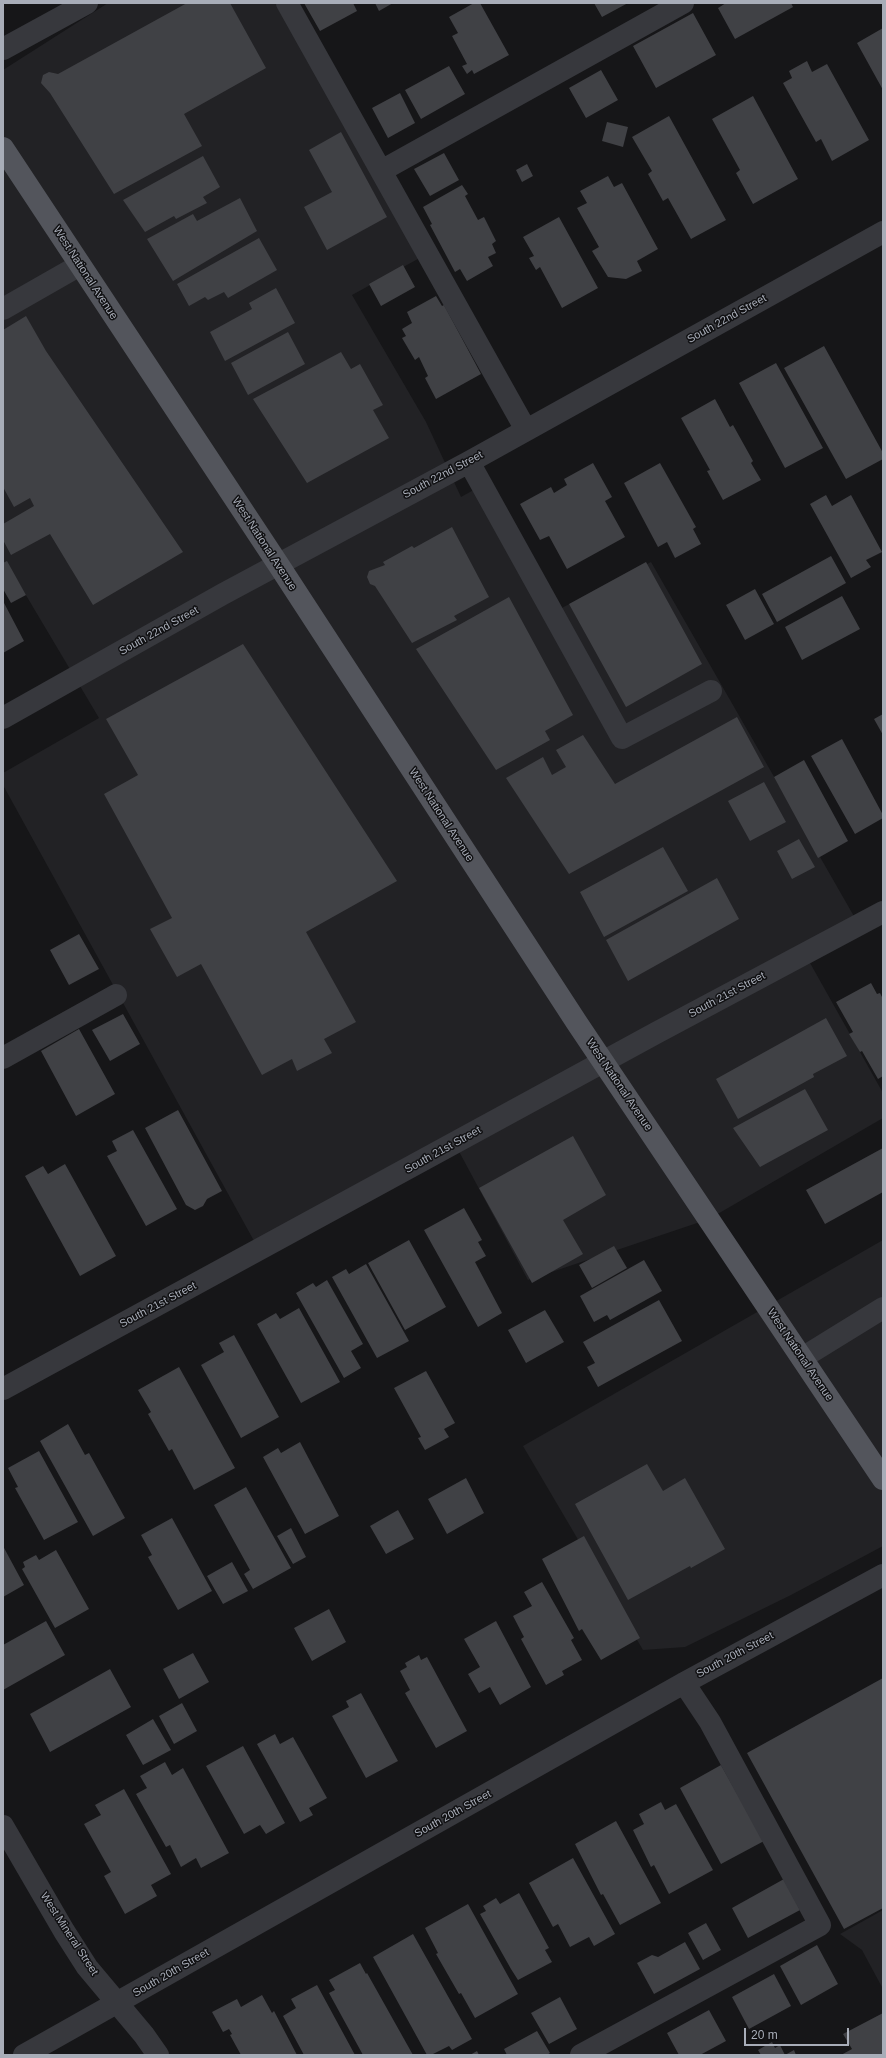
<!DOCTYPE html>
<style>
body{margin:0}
#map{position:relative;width:886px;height:2058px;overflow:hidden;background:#161618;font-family:Helvetica,sans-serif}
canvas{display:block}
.frame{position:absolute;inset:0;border:4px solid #a8adb8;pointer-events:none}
.scale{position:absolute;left:744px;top:2028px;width:105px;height:18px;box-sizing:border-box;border:2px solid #a8adb8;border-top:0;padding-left:5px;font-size:12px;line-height:14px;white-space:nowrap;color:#a8adb8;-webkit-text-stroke:3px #111113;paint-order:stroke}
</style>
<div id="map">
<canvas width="886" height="2058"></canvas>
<div class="frame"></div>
<div class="scale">20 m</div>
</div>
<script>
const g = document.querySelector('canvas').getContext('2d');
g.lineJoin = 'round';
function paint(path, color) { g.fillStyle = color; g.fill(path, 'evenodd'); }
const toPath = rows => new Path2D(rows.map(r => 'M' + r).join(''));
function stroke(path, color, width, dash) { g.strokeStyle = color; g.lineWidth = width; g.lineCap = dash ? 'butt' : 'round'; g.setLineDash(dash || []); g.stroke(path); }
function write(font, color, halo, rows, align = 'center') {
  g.font = font + ' Helvetica,sans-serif'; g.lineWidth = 3; g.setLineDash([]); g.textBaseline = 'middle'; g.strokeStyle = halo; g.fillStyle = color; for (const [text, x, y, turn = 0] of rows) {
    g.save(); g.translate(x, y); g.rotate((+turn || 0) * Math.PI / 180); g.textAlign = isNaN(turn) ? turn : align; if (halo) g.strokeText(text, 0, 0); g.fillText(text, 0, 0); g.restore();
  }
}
paint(toPath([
 [108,3,287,3,427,254,352,295,426,422,461,497,479,487,552,613,651,562,859,925,805,954,883,1093,883,1118,709,1219,528,1280,455,1144,259,1250,3,785,3,773,99,718,8,565,3,567,3,70],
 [883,1240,883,1546,791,1595,685,1647,643,1650,523,1446],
 [883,1910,883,1989,862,1950,840,1934]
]), '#222225');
paint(toPath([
 [187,3,230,3,266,68,184,114,202,146,114,194,50,93,41,83,43,75,49,72,58,74],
 [304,3,353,3,357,11,320,31],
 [375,3,393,3,379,11],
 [474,3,480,3,509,55,474,74,472,70,467,74,462,66,467,64,452,36,458,33,449,17],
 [594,3,628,3,602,17],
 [726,3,791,3,793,7,735,39,718,8],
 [693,13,716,55,656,88,633,46],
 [883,28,883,90,857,43],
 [807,61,812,72,827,64,869,140,832,161,821,139,816,142,783,83,792,78,789,71],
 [449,66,465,94,421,119,405,90],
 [601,70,618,100,586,118,569,88],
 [400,93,415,123,388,138,372,108],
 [753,96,798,179,753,204,736,173,740,170,712,119],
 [669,116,726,220,691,239,668,198,663,201,648,174,652,171,632,137],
 [607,122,628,127,623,147,602,141],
 [341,132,387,217,327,250,304,207,332,192,309,150],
 [444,153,459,180,430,196,414,169],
 [203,156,220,187,203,197,207,203,176,219,174,216,145,232,123,200],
 [527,164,533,176,522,182,516,170],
 [608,176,614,187,622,183,658,249,637,261,642,271,626,279,608,277,592,251,599,247,577,208,587,203,580,191],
 [462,185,468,194,465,196,478,220,484,217,496,241,492,244,496,253,488,257,493,266,467,281,460,269,455,272,430,225,432,224,423,207],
 [240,198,257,231,173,281,147,239,193,214,197,221],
 [559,217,598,288,562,308,540,267,536,270,529,258,534,256,523,237],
 [259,238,277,270,228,298,224,292,208,300,205,297,189,306,177,284],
 [403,265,415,287,381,306,369,284],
 [276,288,295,323,225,361,210,332,252,309,249,303],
 [436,296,442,306,444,305,481,374,436,399,425,378,428,376,419,357,415,360,402,338,406,336,402,329,412,323,407,312],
 [26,316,46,351,183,552,93,605,50,534,11,555,3,540,3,524,34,506,30,498,14,507,3,487,3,330],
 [288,332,305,364,248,395,231,363],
 [824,346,883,453,883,459,846,479,784,368],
 [341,352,351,369,360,364,383,405,373,410,389,438,307,483,253,399],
 [776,363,823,448,785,468,739,383],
 [715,399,730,427,733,425,753,461,751,463,761,480,723,500,707,471,710,470,681,418],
 [593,463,612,497,605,501,625,537,567,569,549,536,540,540,520,504,551,487,554,493,567,485,564,479],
 [660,463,696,527,693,529,701,544,675,558,667,542,658,547,624,483],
 [826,495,832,506,851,495,882,552,866,560,871,567,851,578,810,504],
 [452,527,489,597,454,616,457,620,412,643,375,586,370,584,367,577,369,571,385,565,383,562,412,546,414,548],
 [831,556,846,583,777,622,762,594],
 [7,561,26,595,11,603,3,589,3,563],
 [646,562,702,664,626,707,569,604],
 [755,589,774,624,745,640,726,605],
 [842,596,860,629,802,660,785,627],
 [509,597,573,715,545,731,550,740,496,770,416,649],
 [3,601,24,641,3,653],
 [243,644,397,881,306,932,356,1022,324,1039,332,1053,297,1071,292,1059,262,1075,201,964,177,977,150,929,172,918,104,794,138,775,106,719],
 [883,714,883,735,874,719],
 [737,717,764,767,569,874,506,778,543,757,552,775,566,767,556,750,583,735,615,784],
 [842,739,883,815,883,818,855,834,811,756],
 [804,760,848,841,818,858,774,777],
 [764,782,786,822,750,841,728,801],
 [799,839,815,867,792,879,777,851],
 [663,847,688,891,604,937,580,892],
 [717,878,739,919,628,981,606,940],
 [79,934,99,969,69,985,50,950],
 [871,983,877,994,880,993,883,999,883,1076,878,1079,862,1051,860,1052,849,1034,853,1032,836,1002],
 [123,1014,140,1044,110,1061,92,1030],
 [826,1018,847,1056,813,1074,814,1077,738,1119,716,1079],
 [79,1029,115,1094,76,1116,41,1051],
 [805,1089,828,1130,760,1167,733,1128],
 [178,1110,222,1191,207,1199,203,1206,195,1210,186,1205,145,1128],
 [133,1130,177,1209,146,1226,107,1156,117,1151,112,1141],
 [573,1136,606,1195,563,1220,583,1254,532,1283,479,1188],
 [883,1148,883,1192,825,1224,806,1190],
 [65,1164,116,1256,80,1276,25,1176,43,1166,48,1174],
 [464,1208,482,1240,478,1242,486,1256,475,1262,502,1313,478,1327,424,1230],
 [409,1240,446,1307,405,1330,368,1263],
 [614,1246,627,1268,592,1288,579,1265],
 [644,1260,662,1291,610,1320,607,1315,594,1322,580,1296],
 [366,1264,409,1341,377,1358,332,1277,346,1269,349,1274],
 [327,1280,363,1344,351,1351,361,1368,344,1378,296,1293,313,1283,316,1287],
 [659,1300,682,1341,598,1387,587,1367,595,1363,583,1342],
 [299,1308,340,1382,301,1403,257,1324,276,1313,280,1319],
 [545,1310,564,1342,526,1363,508,1330],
 [234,1335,279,1417,241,1438,201,1365,224,1352,219,1343],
 [179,1367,235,1468,194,1490,172,1449,169,1451,148,1414,151,1412,138,1390],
 [426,1371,455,1423,444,1429,449,1437,425,1450,418,1438,421,1437,394,1388],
 [68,1424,85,1455,89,1453,125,1518,93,1536,40,1441],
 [300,1442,339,1516,305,1534,263,1457,278,1448,281,1453],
 [39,1451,78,1522,44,1540,15,1488,18,1487,8,1468],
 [647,1464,663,1491,685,1478,725,1549,691,1568,690,1566,628,1600,575,1504],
 [466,1478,484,1513,447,1534,428,1499],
 [246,1487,291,1568,253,1589,244,1574,250,1570,214,1505],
 [398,1510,414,1539,386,1554,370,1526],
 [172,1518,212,1591,178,1610,148,1557,152,1555,141,1535],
 [291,1528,306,1557,293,1564,277,1536],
 [584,1536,640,1638,601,1660,582,1629,579,1631,542,1559],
 [3,1546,24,1585,3,1597],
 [56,1550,89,1609,55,1628,22,1569,25,1567,23,1562,36,1555,39,1560],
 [232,1562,248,1591,223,1604,207,1576],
 [542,1582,574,1638,571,1640,582,1660,562,1671,564,1675,546,1685,521,1639,524,1637,513,1616,532,1606,524,1592],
 [329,1609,346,1642,312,1661,294,1628],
 [46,1621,65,1655,3,1690,3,1645],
 [496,1621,531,1687,500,1705,490,1687,479,1693,468,1674,480,1667,464,1639],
 [193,1653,209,1682,179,1699,163,1669],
 [419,1655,421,1660,427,1657,467,1731,436,1748,405,1693,410,1690,400,1671,407,1667,405,1663],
 [110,1669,131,1707,50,1752,30,1714],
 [883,1678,883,1908,844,1929,747,1753],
 [361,1693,398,1761,366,1778,332,1716,349,1707,346,1701],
 [182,1703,197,1731,174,1744,159,1716],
 [153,1719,171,1750,143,1765,126,1735],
 [275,1734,280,1744,293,1737,327,1798,309,1808,313,1815,300,1822,257,1744],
 [243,1746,285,1823,266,1834,260,1825,244,1834,206,1766],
 [165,1762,172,1775,183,1768,229,1853,201,1868,196,1858,181,1867,170,1845,166,1847,136,1794,147,1788,140,1776],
 [721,1765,764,1841,721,1864,680,1788],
 [124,1789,171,1874,151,1885,157,1896,125,1914,104,1876,111,1872,84,1824,101,1815,95,1805],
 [661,1802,665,1810,676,1804,713,1870,669,1894,654,1865,651,1867,633,1830,644,1824,639,1814],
 [616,1821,661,1903,620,1925,603,1894,601,1895,575,1844],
 [573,1858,615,1934,594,1946,589,1937,570,1947,558,1924,553,1927,529,1883],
 [784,1879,800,1910,748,1938,732,1908],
 [519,1893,549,1948,545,1950,552,1962,518,1980,511,1969,480,1914,486,1911,483,1906,496,1898,500,1904],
 [468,1904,518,1994,475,2018,461,1993,459,1994,436,1954,438,1953,425,1928],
 [706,1923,721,1950,703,1960,688,1933],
 [413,1934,472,2039,452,2050,449,2046,431,2055,427,2055,373,1957],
 [685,1942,700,1969,654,1994,637,1963,652,1955,658,1957],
 [817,1945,838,1984,801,2005,780,1966],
 [360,1963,366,1974,367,1973,413,2055,363,2055,329,1993,335,1990,329,1980],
 [774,1974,791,2006,749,2029,732,1997],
 [317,1985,355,2055,304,2055,283,2016,296,2008,291,1999],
 [262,1995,272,2013,274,2011,297,2055,241,2055,230,2035,232,2034,229,2029,223,2032,212,2012,237,1999,241,2007],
 [560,1997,577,2029,549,2044,531,2013],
 [709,2010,726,2041,700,2055,679,2055,667,2033],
 [883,2013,883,2055,841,2055,852,2049,843,2034],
 [537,2031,550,2053,547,2055,507,2055,504,2049],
 [772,2042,775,2048,780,2045,785,2055,794,2050,796,2055,761,2055,758,2050],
 [477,2051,479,2055,470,2055]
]), '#404145');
stroke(toPath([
 [287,3,526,430],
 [3,49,87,3],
 [381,171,683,3],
 [3,309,80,265],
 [469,462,622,738,711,691],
 [3,718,223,594,469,462,883,232],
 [3,1058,116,995],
 [802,1358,883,1308],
 [3,1389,656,1033,883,912],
 [3,1826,64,1931,87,1967,144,2035,158,2055],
 [24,2055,684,1683,883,1575],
 [581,2055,820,1925,710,1722,684,1683]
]), '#37383d', 22);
stroke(toPath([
 [3,148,278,564,577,1023,883,1479]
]), '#53555c', 22);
write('11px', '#a8adb8', '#111113', [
 ["West National Avenue",85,273,57],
 ["South 22nd Street",727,319,-29],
 ["South 22nd Street",443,475,-28],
 ["West National Avenue",264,544,57],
 ["South 22nd Street",159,631,-29],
 ["West National Avenue",441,815,57],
 ["South 21st Street",727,995,-28],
 ["West National Avenue",619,1085,56],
 ["South 21st Street",443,1150,-29],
 ["South 21st Street",158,1305,-28],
 ["West National Avenue",800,1355,56],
 ["South 20th Street",735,1655,-28],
 ["South 20th Street",453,1814,-29],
 ["West Mineral Street",69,1934,57],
 ["South 20th Street",171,1973,-30]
]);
</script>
